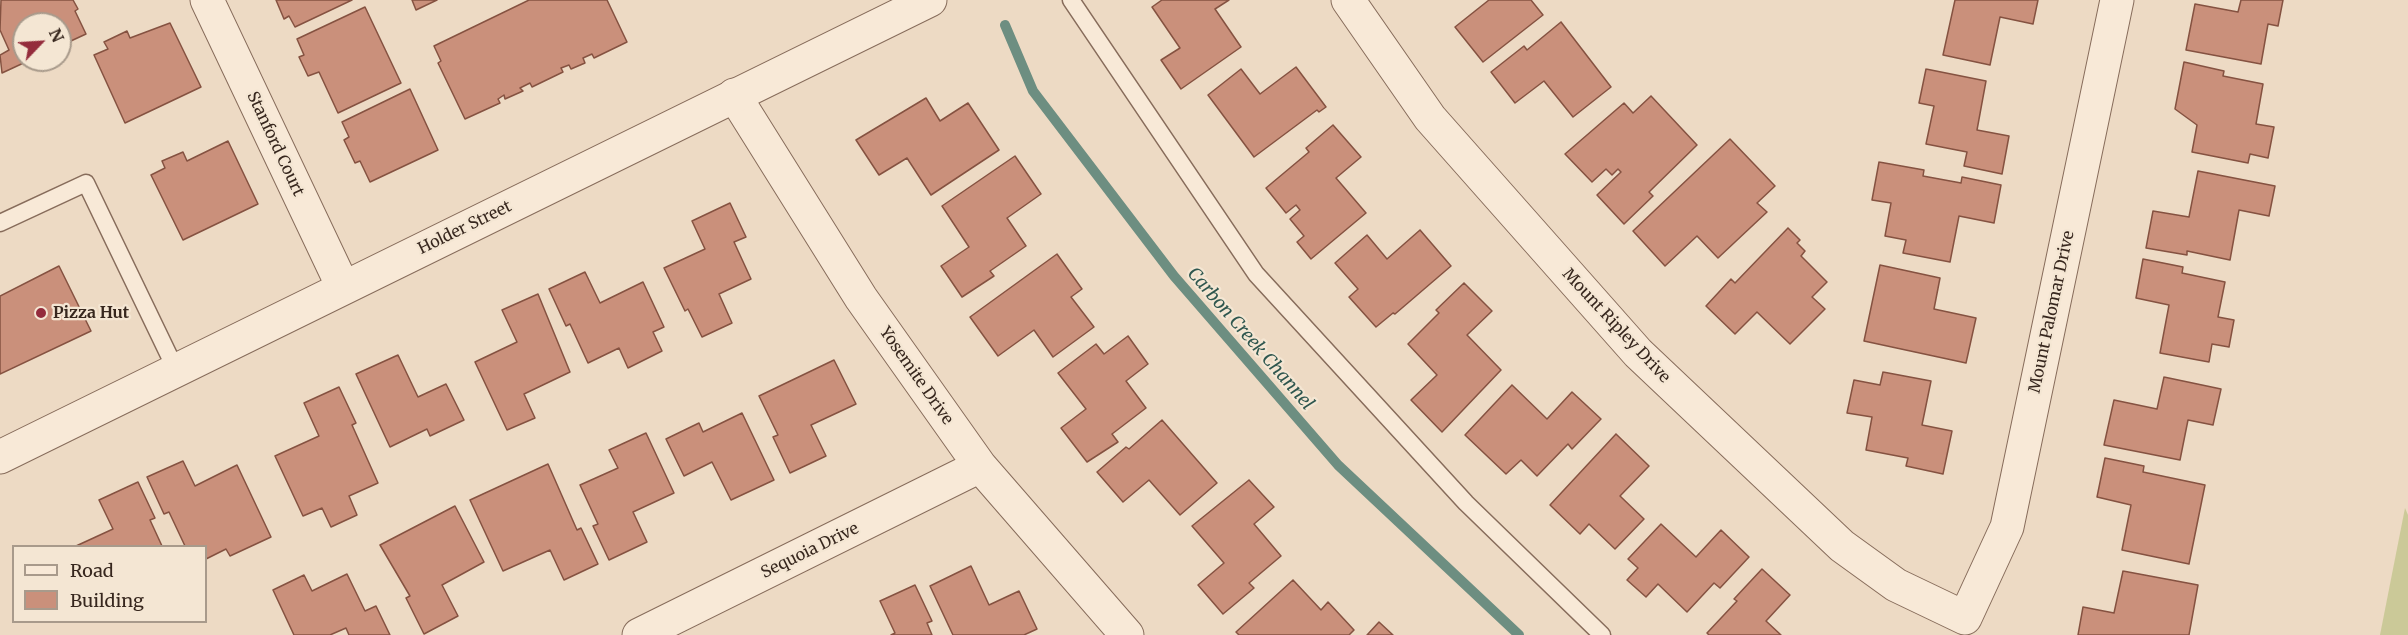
<!DOCTYPE html>
<style>
body{margin:0}
#map{position:relative;width:2408px;height:635px;overflow:hidden;background:#eddac4;font-family:Merriweather,serif}
canvas{display:block}
.legend{position:absolute;left:12px;top:545px;width:195px;height:78px;box-sizing:border-box;background:#f4e6d3;border:2px solid #a89a8b;margin:0;padding:8px 10px;list-style:none;font-size:18px;color:#37271e}
.legend li{display:flex;align-items:center;gap:12px;height:30px}
.legend b{width:30px;border:2px solid #a89a8b}
.north{position:absolute;left:12px;top:12px;width:60px;height:60px;box-sizing:border-box;background:#f4e6d3;border:2px solid #a89a8b;border-radius:50%;rotate:65deg;font-size:16px;font-weight:700;line-height:24px;text-align:center;color:#37271e}
.north::after{content:'';display:block;margin:auto;width:21px;height:27px;background:#942c3c;clip-path:polygon(50% 0,100% 100%,50% 72%,0 100%)}
</style>
<div id="map">
<canvas width="2408" height="635"></canvas>
<ul class="legend">
<li><b style="height:8px;background:#f8e9d7"></b>Road</li>
<li><b style="height:16px;background:#ca907b"></b>Building</li>
</ul>
<div class="north">N</div>
</div>
<script>
const g = document.querySelector('canvas').getContext('2d');
g.lineJoin = 'round';
function paint(path, color) { g.fillStyle = color; g.fill(path, 'evenodd'); }
const toPath = rows => new Path2D(rows.map(r => 'M' + r).join(''));
function stroke(path, color, width, dash) { g.strokeStyle = color; g.lineWidth = width; g.lineCap = dash ? 'butt' : 'round'; g.setLineDash(dash || []); g.stroke(path); }
function write(font, color, halo, rows, align = 'center') {
  g.font = font + ' Merriweather,serif'; g.lineWidth = 4.5; g.setLineDash([]); g.textBaseline = 'middle'; g.strokeStyle = halo; g.fillStyle = color; for (const [text, x, y, turn = 0] of rows) {
    g.save(); g.translate(x, y); g.rotate((+turn || 0) * Math.PI / 180); g.textAlign = isNaN(turn) ? turn : align; if (halo) g.strokeText(text, 0, 0); g.fillText(text, 0, 0); g.restore();
  }
}
paint(toPath([
 [2405,508,2408,515,2408,635,2380,635]
]), '#cbc998');
stroke(toPath([
 [1005,25,1033,91,1174,276,1338,465,1519,635]
]), '#6d8e81', 10);
const building = toPath([
 [1,0,73,0,78,9,75,11,86,34,60,46,60,24,24,24,24,60,30,60,2,73,0,55,9,50,0,30,1,0],
 [276,0,352,0,295,27,289,16,284,19,276,0],
 [412,0,437,0,416,10,412,0],
 [529,0,607,0,627,42,594,58,592,54,583,58,585,63,571,69,569,65,561,68,563,72,532,87,530,83,520,88,523,91,505,99,504,95,498,99,500,103,465,119,438,63,441,61,434,46,529,0],
 [1162,0,1229,0,1215,9,1241,47,1181,89,1161,60,1180,48,1152,7,1162,0],
 [1489,0,1531,0,1543,15,1483,62,1455,27,1489,0],
 [1955,0,2038,0,2033,24,2000,17,1990,65,1943,55,1955,0],
 [2241,0,2283,0,2278,26,2268,24,2261,64,2186,50,2195,4,2238,12,2241,0],
 [365,7,401,83,338,113,319,72,308,76,299,57,304,55,297,39,365,7],
 [1561,22,1611,87,1573,117,1544,81,1515,103,1491,72,1524,46,1527,50,1561,22],
 [170,23,201,87,125,123,94,55,108,49,104,42,127,31,130,38,170,23],
 [2184,62,2224,71,2223,76,2263,84,2256,124,2274,127,2268,158,2250,154,2248,163,2192,152,2197,125,2175,109,2184,62],
 [1296,67,1326,107,1319,112,1317,110,1254,157,1208,95,1241,69,1260,94,1296,67],
 [1926,69,1986,81,1977,130,2009,136,2002,174,1964,166,1967,152,1926,144,1934,106,1919,103,1926,69],
 [410,89,438,150,370,182,360,161,355,163,344,140,349,137,342,122,410,89],
 [1651,96,1697,145,1649,192,1653,196,1624,224,1597,195,1621,172,1618,169,1612,175,1606,169,1592,182,1565,154,1624,103,1633,113,1651,96],
 [926,98,940,121,968,103,999,150,931,195,907,158,879,175,856,140,926,98],
 [1333,125,1361,157,1336,178,1366,213,1311,259,1297,242,1304,236,1290,219,1300,210,1296,205,1286,213,1266,188,1309,152,1306,148,1333,125],
 [1730,139,1775,186,1757,203,1767,212,1718,258,1697,236,1665,266,1633,231,1730,139],
 [228,141,258,204,183,240,151,175,165,168,162,161,183,152,187,161,228,141],
 [1015,156,1041,194,1007,218,1026,246,990,271,994,276,962,297,941,266,969,247,942,206,1015,156],
 [1879,162,1924,170,1923,176,1961,183,1962,177,2001,185,1994,223,1959,216,1950,262,1903,253,1906,240,1885,236,1891,203,1872,200,1879,162],
 [2198,171,2275,186,2269,216,2239,210,2230,260,2187,251,2187,255,2146,248,2153,211,2189,217,2198,171],
 [730,203,746,237,734,242,751,279,719,294,732,323,702,337,688,309,685,311,664,268,705,249,692,221,730,203],
 [1788,228,1800,240,1797,243,1805,251,1801,256,1827,282,1812,297,1825,309,1790,344,1757,312,1735,334,1706,306,1731,279,1735,283,1788,228],
 [1420,230,1451,266,1395,314,1393,313,1376,327,1349,297,1358,289,1335,263,1367,235,1387,259,1420,230],
 [1057,254,1082,289,1071,297,1094,327,1053,357,1034,330,998,356,970,317,1057,254],
 [2143,259,2183,267,2182,273,2225,282,2218,317,2234,320,2229,347,2212,344,2209,362,2160,353,2169,305,2136,298,2143,259],
 [1880,265,1940,278,1934,309,1976,318,1966,363,1864,341,1880,265],
 [59,266,91,331,0,374,0,296,59,266],
 [585,272,600,303,643,282,664,327,653,332,662,351,628,368,619,348,588,363,570,324,566,326,549,289,585,272],
 [1464,283,1492,311,1467,335,1501,370,1442,432,1411,400,1437,375,1408,344,1439,313,1436,310,1464,283],
 [538,294,570,372,524,394,535,418,507,430,475,362,517,342,502,310,538,294],
 [1128,336,1148,364,1126,381,1146,408,1112,434,1118,442,1087,462,1061,428,1086,409,1058,373,1096,344,1104,354,1128,336],
 [398,355,418,397,446,384,464,420,430,436,427,429,390,447,356,374,398,355],
 [834,360,856,404,811,425,826,456,790,473,773,437,778,435,759,396,834,360],
 [1883,372,1931,381,1922,425,1952,431,1943,474,1906,466,1908,458,1866,450,1872,417,1847,413,1854,380,1880,385,1883,372],
 [2164,377,2221,389,2213,425,2188,420,2180,460,2104,445,2114,400,2157,409,2164,377],
 [1512,385,1547,419,1572,392,1601,419,1572,449,1568,444,1537,476,1521,460,1506,474,1465,435,1512,385],
 [339,387,356,423,352,425,378,483,349,496,357,515,331,527,322,508,303,516,275,456,319,436,304,403,339,387],
 [742,413,774,480,731,500,712,462,684,476,666,439,699,423,703,432,742,413],
 [1162,420,1217,483,1180,515,1149,480,1123,502,1097,472,1126,447,1129,449,1162,420],
 [646,433,674,493,633,512,647,542,609,560,593,526,598,524,580,485,618,468,609,450,646,433],
 [1616,434,1649,466,1620,496,1644,519,1615,549,1589,524,1580,534,1550,505,1616,434],
 [2105,458,2144,466,2143,472,2205,485,2189,564,2122,550,2131,505,2097,497,2105,458],
 [183,461,195,486,237,465,271,537,230,556,226,549,206,559,206,546,185,546,169,512,164,514,147,477,183,461],
 [548,464,577,530,581,528,598,564,564,580,550,550,503,571,470,500,548,464],
 [1249,480,1274,507,1254,524,1281,556,1249,583,1254,588,1223,614,1198,585,1224,563,1192,526,1249,480],
 [138,482,155,518,150,520,162,546,76,546,113,529,99,500,138,482],
 [455,506,484,562,442,585,458,616,424,634,406,598,410,596,380,545,455,506],
 [1661,524,1696,557,1721,530,1749,557,1720,588,1714,583,1687,612,1658,584,1646,597,1627,580,1638,568,1628,559,1661,524],
 [971,566,989,605,1019,591,1037,629,1024,635,953,635,930,586,971,566],
 [1762,569,1790,595,1766,621,1781,635,1709,635,1707,633,1737,601,1734,599,1762,569],
 [2123,571,2198,585,2189,635,2078,635,2083,607,2114,613,2123,571],
 [347,574,365,611,376,606,390,635,349,635,346,628,330,635,294,635,273,590,304,575,312,591,347,574],
 [1293,580,1321,610,1328,602,1354,630,1349,635,1239,635,1236,632,1293,580],
 [915,585,932,621,927,623,932,635,891,635,895,633,880,601,915,585],
 [1379,622,1393,635,1367,635,1379,622]
]);
paint(building, '#ca907b');
stroke(building, '#855241', 1.5);
const service = toPath([
 [1071,0,1256,274,1466,503,1602,635],
 [0,223,86,183,176,370]
]);
const minor = toPath([
 [207,0,343,287],
 [1348,0,1430,118,1638,353,1842,546,1896,585,1965,618,2007,527,2117,0],
 [734,95,861,298,980,466,1127,635],
 [639,635,980,466]
]);
const tertiary = toPath([
 [0,457,930,0]
]);
stroke(service, '#876c5b', 19);
stroke(minor, '#876c5b', 35);
stroke(tertiary, '#876c5b', 35);
stroke(service, '#f8e9d7', 16);
stroke(minor, '#f8e9d7', 33);
stroke(tertiary, '#f8e9d7', 33);
for (const [x, y, r, color] of [
 [41,313,6,"#942c3c"]
]) { const dot = new Path2D(); dot.arc(x, y, r, 0, 2 * Math.PI); g.fillStyle = color; g.fill(dot); stroke(dot, '#f4e6d3', 2); }
write('16px', '#37271e', '#f4e6d3', [
 ["Stanford Court",275,144,65],
 ["Holder Street",465,228,-26],
 ["Mount Palomar Drive",2052,312,-78],
 ["Mount Ripley Drive",1616,326,47],
 ["Yosemite Drive",916,376,55],
 ["Sequoia Drive",810,551,-26]
]);
write('bold 16px', '#37271e', '#f4e6d3', [
 ["Pizza Hut",53,313]
], 'left');
write('italic 18px', '#2e564e', '#f4e6d3', [
 ["Carbon Creek Channel",1250,339,49]
]);
</script>
